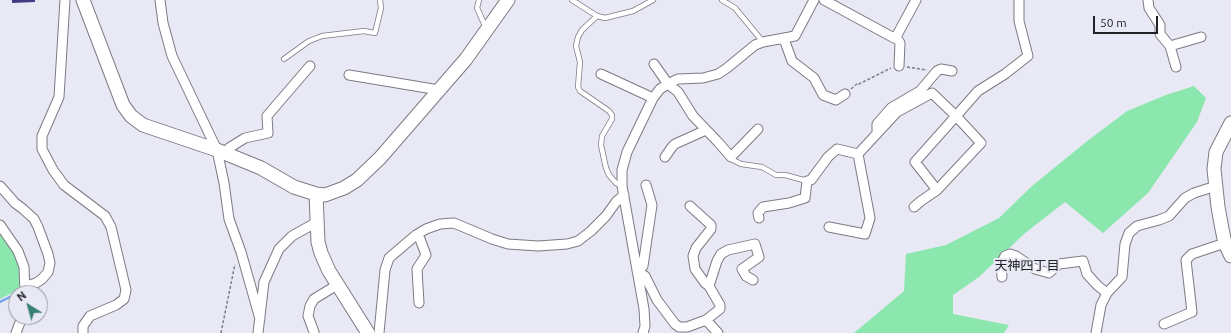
<!DOCTYPE html>
<meta charset="utf-8">
<style>
body{margin:0}
#map{position:relative;width:1231px;height:333px;overflow:hidden;background:#e8e9f4;font-family:Ubuntu,sans-serif}
canvas{display:block}
.north{position:absolute;left:8px;top:285px;width:40px;height:40px;box-sizing:border-box;background:#e8e9f4;border:1px solid #9899a2;border-radius:50%;rotate:323deg;font-size:11px;font-weight:700;line-height:16px;text-align:center;color:#212226}
.north::after{content:'';display:block;margin:auto;width:14px;height:18px;background:#377e76;clip-path:polygon(50% 0,100% 100%,50% 72%,0 100%)}
.scale{position:absolute;left:1093px;top:16px;width:65px;height:18px;box-sizing:border-box;border:2px solid #212226;border-top:0;padding-left:5px;font-size:12px;line-height:14px;white-space:nowrap;color:#212226;-webkit-text-stroke:3px #e8e9f4;paint-order:stroke}
</style>
<div id="map">
<canvas width="1231" height="333"></canvas>
<div class="north">N</div>
<div class="scale">50 m</div>
</div>
<script>
const g = document.querySelector('canvas').getContext('2d');
g.lineJoin = 'round';
function paint(path, color) { g.fillStyle = color; g.fill(path, 'evenodd'); }
const toPath = rows => new Path2D(rows.map(r => 'M' + r).join(''));
function stroke(path, color, width, dash) { g.strokeStyle = color; g.lineWidth = width; g.lineCap = dash ? 'butt' : 'round'; g.setLineDash(dash || []); g.stroke(path); }
function write(font, color, halo, rows, align = 'center') {
  g.font = font + ' Ubuntu,"Noto Sans JP",sans-serif'; g.lineWidth = 4; g.setLineDash([]); g.textBaseline = 'middle'; g.strokeStyle = halo; g.fillStyle = color; for (const [text, x, y, turn = 0] of rows) {
    g.save(); g.translate(x, y); g.rotate((+turn || 0) * Math.PI / 180); g.textAlign = isNaN(turn) ? turn : align; if (halo) g.strokeText(text, 0, 0); g.fillText(text, 0, 0); g.restore();
  }
}
paint(toPath([
 [1194,86,1206,98,1197,122,1148,193,1103,233,1065,202,1024,234,979,277,953,295,953,314,1009,325,1004,333,854,333,904,291,906,254,946,245,999,218,1032,186,1086,142,1127,111,1166,95],
 [0,233,10,247,18,262,20,271,20,289,0,299]
]), '#8ce7ae');
stroke(toPath([
 [0,302,16,294]
]), '#77a3ee', 2.5);
paint(toPath([
 [12,0,35,0,35,2,12,3]
]), '#423a85');
const lane = toPath([
 [479,0,477,8,486,28],
 [572,0,597,16,605,18,633,11,653,0],
 [722,0,735,8,763,42],
 [597,16,582,30,578,37,576,46,580,62,578,87,580,91,609,111,612,115,612,119,602,136,601,145,606,168,609,175,616,183,622,186],
 [284,59,309,41,322,36,364,31,375,33,381,8,380,0],
 [731,157,733,160,741,164,762,167,776,175,785,175,807,181]
]);
const street = toPath([
 [65,0,59,97,42,136,42,149,53,170,64,185,105,216,111,227,126,290,124,299,116,305,90,316,83,326,83,333],
 [160,0,163,23,172,56,217,150,224,183,229,219,241,252,260,319],
 [824,0,894,38,896,37,916,0],
 [1148,0,1149,8,1160,25,1160,34,1170,46,1176,67],
 [896,37,900,43,899,66],
 [784,39,792,61,814,78,823,95,836,100,845,94],
 [1170,46,1201,37],
 [654,64,668,84,678,92,693,116,718,142,731,157,758,129],
 [601,74,653,98],
 [349,75,439,90],
 [877,133,877,124,891,108,920,91,937,71,941,69,952,71],
 [227,155,229,148,245,138,268,133,267,116,310,66],
 [665,157,672,147,675,144,706,130],
 [646,185,652,205,643,266,637,271,645,276,657,300,675,324,679,327,687,327,706,320,720,309,720,305,709,286,717,261,721,254,728,250,755,244,759,257,742,269,746,276,753,280],
 [0,186,15,203,23,209,34,219,38,227,48,254,50,263,48,272,42,279,36,283,25,286],
 [690,206,711,225,711,229,696,248,693,256,695,269,705,283,709,286],
 [914,207,921,201,937,190,981,143,956,116,915,162,937,190],
 [759,218,758,213,763,207,789,203,805,198,807,181,811,180,828,157,837,149,858,154],
 [0,225,18,251,24,267,25,293],
 [829,227,865,234,870,218,858,154,897,112,932,93,956,116,978,91,1005,74,1028,56,1019,21,1019,0],
 [416,235,420,239,426,255,417,269,419,303],
 [1002,277,1001,264,1005,256,1010,254,1016,256,1035,269,1049,273,1059,264,1083,261,1087,274,1098,286,1107,293],
 [706,320,718,333],
 [1164,324,1192,312,1186,260,1192,254,1225,243],
 [314,332,308,316,310,306,314,299,337,285],
 [16,333,22,317],
 [258,333,264,282,279,249,292,236,317,222],
 [379,333,385,270,389,258,416,235,426,229,440,224,454,223,492,239,508,244,538,246,567,244,578,241,591,231,606,216,616,202,624,195],
 [643,333,645,326,644,309,622,186,622,170,627,152,653,98,660,89,668,84,678,79,703,78,718,74,727,68,755,45,763,42,795,36,814,0],
 [1096,333,1101,305,1107,293,1122,277,1125,244,1129,233,1137,226,1159,220,1169,216,1185,198,1194,193,1216,186]
]);
const secondary = toPath([
 [83,0,123,105,131,116,143,125,217,150,261,168,294,187,316,194,325,195,344,188,357,180,380,158,466,59,508,0],
 [1231,123,1216,152,1214,169,1218,207,1222,229,1225,243,1231,256],
 [316,194,318,242,321,253,329,271,368,333]
]);
stroke(lane, '#7b7b85', 6);
stroke(street, '#7b7b85', 11);
stroke(secondary, '#7b7b85', 15);
stroke(toPath([
 [907,67,927,70],
 [851,89,858,83,859,84,891,68],
 [221,333,235,264]
]), '#7c7d84', 1.5, [3, 2]);
stroke(lane, '#fff', 4.5);
stroke(street, '#fff', 9);
stroke(secondary, '#fff', 13);
write('13px', '#212226', '#e8e9f4', [
 ["天神四丁目",1027,266]
]);
</script>
